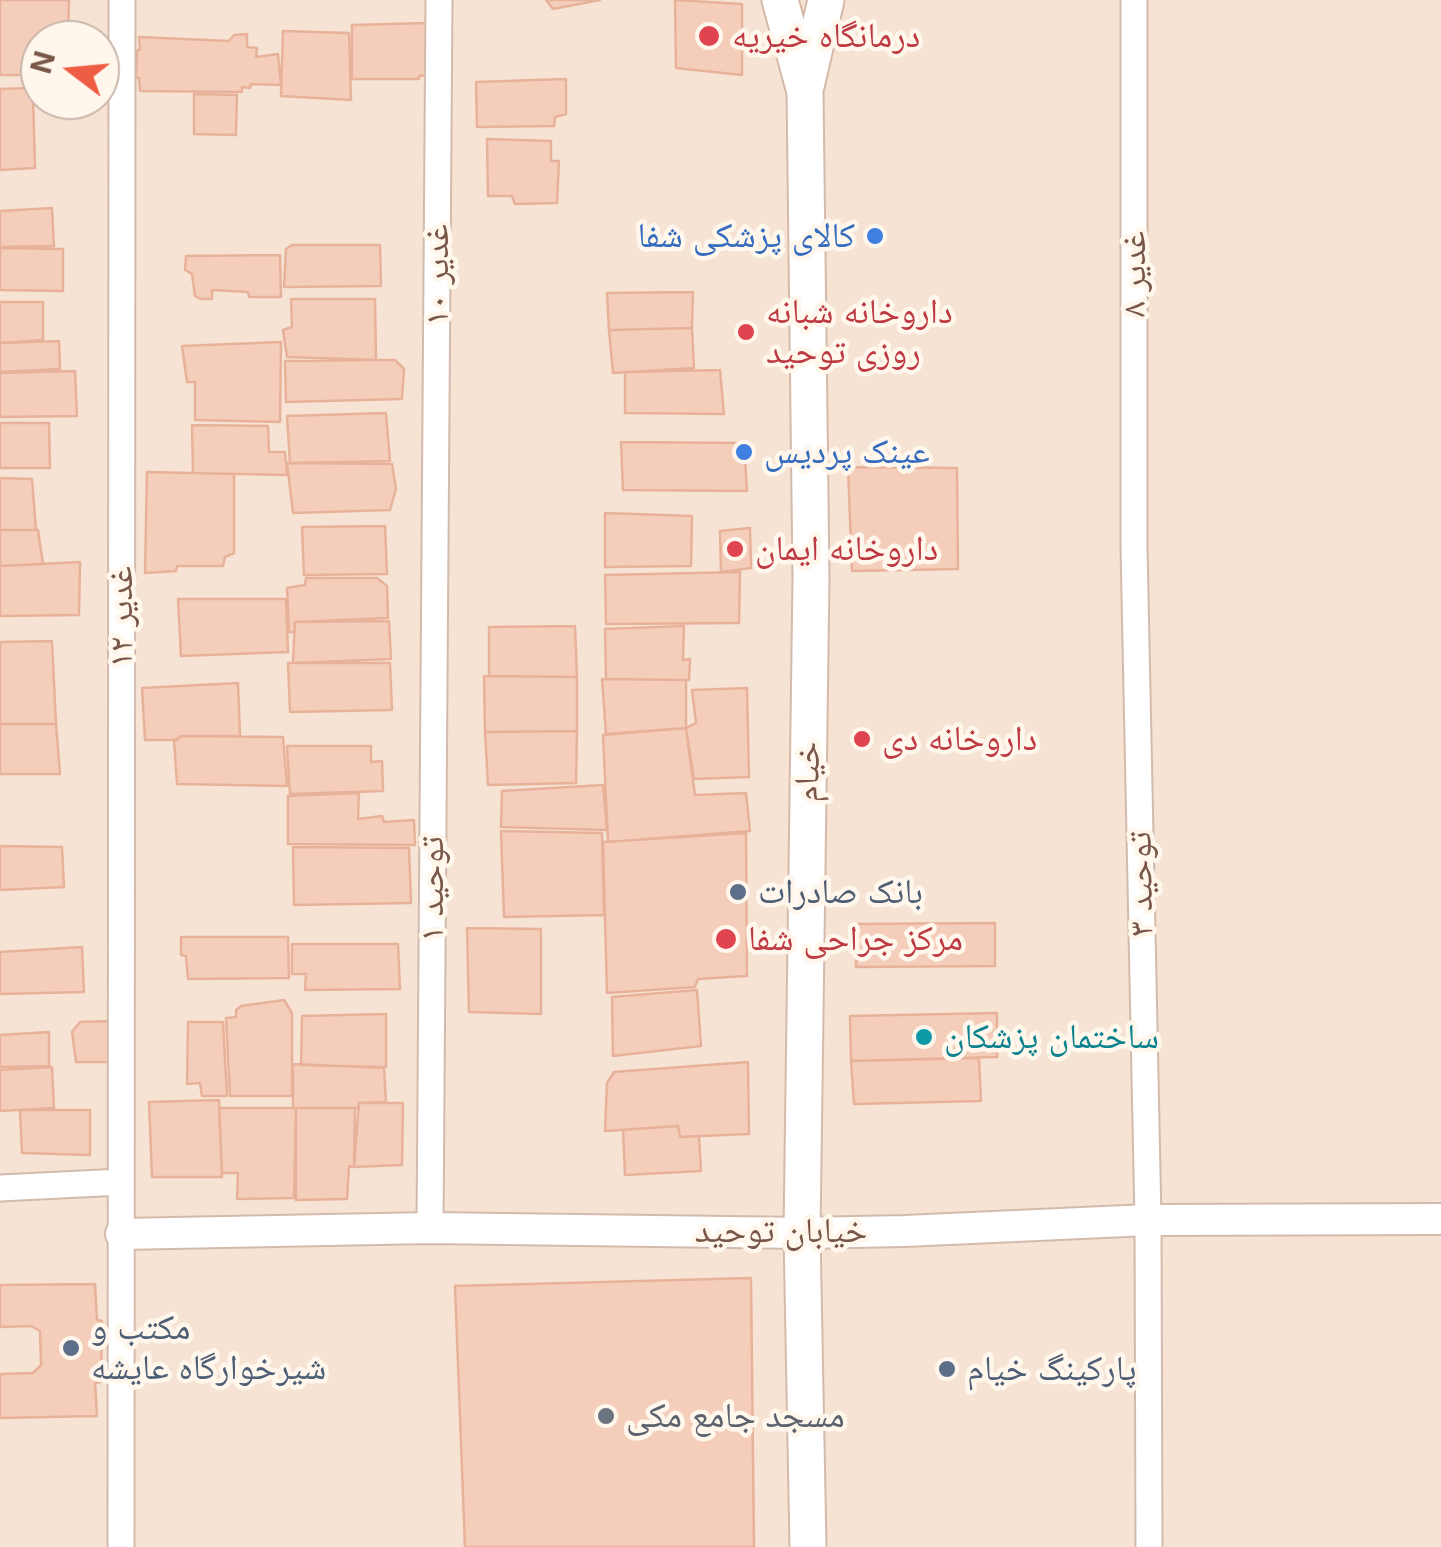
<!DOCTYPE html>
<meta charset="utf-8">
<style>
body{margin:0}
#map{position:relative;width:1441px;height:1547px;overflow:hidden;background:#fdf2e5;font-family:Inter,sans-serif}
canvas{display:block}
.north{position:absolute;left:20px;top:20px;width:100px;height:100px;box-sizing:border-box;background:#fff6ec;border:2px solid #c9b6aa;border-radius:50%;rotate:286deg;font-size:28px;font-weight:700;line-height:40px;text-align:center;color:#785648}
.north::after{content:'';display:block;margin:auto;width:35px;height:45px;background:#ee5d43;clip-path:polygon(50% 0,100% 100%,50% 72%,0 100%)}
</style>
<div id="map">
<canvas width="1441" height="1547"></canvas>
<div class="north">N</div>
</div>
<script>
const g = document.querySelector('canvas').getContext('2d');
g.lineJoin = 'round';
function paint(path, color) { g.fillStyle = color; g.fill(path, 'evenodd'); }
const toPath = rows => new Path2D(rows.map(r => 'M' + r).join(''));
function stroke(path, color, width, dash) { g.strokeStyle = color; g.lineWidth = width; g.lineCap = dash ? 'butt' : 'round'; g.setLineDash(dash || []); g.stroke(path); }
function write(font, color, halo, rows, align = 'center') {
  g.font = font + ' Inter,"Noto Naskh Arabic",sans-serif'; g.lineWidth = 9; g.setLineDash([]); g.textBaseline = 'middle'; g.strokeStyle = halo; g.fillStyle = color; for (const [text, x, y, turn = 0] of rows) {
    g.save(); g.translate(x, y); g.rotate((+turn || 0) * Math.PI / 180); g.textAlign = isNaN(turn) ? turn : align; if (halo) g.strokeText(text, 0, 0); g.fillText(text, 0, 0); g.restore();
  }
}
paint(toPath([
 [0,0,1441,0,1441,1547,0,1547],
 [40,40,100,40,100,100,40,100]
]), '#f6e3d3');
const building = toPath([
 [0,0,69,0,68,33,82,34,82,40,40,40,40,75,0,75,0,0],
 [546,0,600,0,553,9,546,0],
 [675,0,742,4,742,75,676,68,675,0],
 [427,23,428,75,419,76,419,79,352,79,352,25,427,23],
 [283,31,349,33,351,100,281,96,283,31],
 [247,34,247,47,257,48,256,57,278,54,281,85,251,84,250,88,242,87,242,92,140,91,139,78,136,78,137,51,140,49,139,37,229,41,234,35,247,34],
 [566,79,566,114,555,117,554,126,477,127,476,82,566,79],
 [29,88,33,97,35,168,0,170,0,89,29,88],
 [194,94,237,95,236,135,194,134,194,94],
 [487,139,551,141,551,161,559,161,557,203,515,204,512,196,488,196,487,139],
 [52,208,54,246,0,247,0,211,52,208],
 [292,245,380,245,381,286,284,287,286,249,292,245],
 [0,248,63,249,63,291,0,290,0,248],
 [280,255,281,297,249,297,248,292,212,290,212,299,201,299,195,296,192,274,185,270,186,256,280,255],
 [693,292,692,328,609,330,607,293,693,292],
 [291,299,375,299,376,360,287,357,283,330,292,327,291,299],
 [0,302,43,302,43,340,0,343,0,302],
 [692,328,694,368,613,373,609,330,692,328],
 [59,341,60,369,0,372,0,343,59,341],
 [281,342,280,422,195,420,195,382,187,382,182,346,281,342],
 [376,360,395,360,404,369,402,399,286,402,285,361,376,360],
 [720,370,724,414,625,413,625,372,720,370],
 [75,371,77,416,0,417,0,373,75,371],
 [386,413,390,461,290,463,287,416,386,413],
 [0,423,49,423,50,468,0,468,0,423],
 [192,425,268,426,269,452,285,452,287,475,193,473,192,425],
 [621,442,744,443,747,491,623,490,621,442],
 [287,463,392,464,396,489,390,510,293,513,287,463],
 [848,467,957,468,958,569,852,571,848,467],
 [147,472,234,474,234,553,225,557,223,566,177,566,176,571,145,573,147,472],
 [0,478,32,479,36,530,0,530,0,478],
 [605,513,692,516,691,566,605,567,605,513],
 [385,526,387,574,304,575,302,527,385,526],
 [750,528,751,568,721,572,720,531,750,528],
 [0,530,38,530,43,564,0,566,0,530],
 [80,562,79,615,0,616,0,566,80,562],
 [740,572,739,623,606,624,605,575,740,572],
 [306,578,377,578,387,586,388,618,295,622,294,632,289,632,287,588,305,585,306,578],
 [178,599,286,599,288,652,181,656,178,599],
 [389,621,391,659,293,663,295,622,389,621],
 [575,626,577,677,489,676,489,627,575,626],
 [684,626,683,660,690,659,689,680,606,679,605,629,684,626],
 [52,641,56,724,0,724,0,642,52,641],
 [288,663,390,663,392,710,290,712,288,663],
 [484,676,577,677,577,731,485,732,484,676],
 [602,679,686,680,686,728,606,734,602,679],
 [238,683,240,736,181,736,177,740,145,740,142,688,238,683],
 [747,688,749,777,694,779,686,728,696,723,692,690,747,688],
 [0,724,56,724,60,774,0,774,0,724],
 [686,728,695,795,746,793,750,831,608,842,603,735,686,728],
 [577,731,576,783,488,785,485,732,577,731],
 [181,736,283,737,287,786,177,784,174,740,181,736],
 [287,746,371,746,371,762,382,761,383,791,290,794,287,746],
 [603,785,607,830,501,827,502,791,603,785],
 [359,793,358,819,382,816,384,822,414,820,415,845,288,844,288,796,359,793],
 [501,831,602,833,604,915,504,917,501,831],
 [746,833,747,976,698,979,695,987,607,993,603,842,746,833],
 [0,846,62,847,64,887,0,890,0,846],
 [293,847,409,848,411,903,294,905,293,847],
 [995,923,995,966,856,967,856,924,995,923],
 [467,928,541,929,541,1014,469,1012,467,928],
 [181,937,288,937,289,978,188,979,186,956,181,955,181,937],
 [292,944,398,944,400,989,305,990,306,974,292,974,292,944],
 [82,947,84,992,0,994,0,952,82,947],
 [697,990,701,1046,613,1056,612,997,697,990],
 [284,1000,292,1013,292,1096,230,1096,226,1018,236,1017,236,1010,241,1006,284,1000],
 [997,1013,997,1057,851,1061,850,1016,997,1013],
 [386,1014,386,1067,301,1065,302,1016,386,1014],
 [110,1021,113,1062,76,1062,72,1032,80,1022,110,1021],
 [188,1022,223,1022,227,1096,202,1096,200,1083,187,1084,188,1022],
 [49,1032,49,1066,0,1067,0,1035,49,1032],
 [979,1058,981,1101,854,1104,851,1061,979,1058],
 [748,1062,749,1134,680,1137,678,1126,605,1131,607,1083,614,1072,748,1062],
 [293,1064,384,1068,386,1102,359,1103,358,1108,293,1108,293,1064],
 [52,1067,54,1108,0,1111,0,1070,52,1067],
 [219,1100,222,1177,152,1177,149,1102,219,1100],
 [359,1103,403,1103,402,1165,354,1167,359,1103],
 [219,1108,296,1108,294,1198,237,1199,238,1173,222,1173,219,1108],
 [296,1108,355,1108,354,1167,349,1166,347,1199,296,1200,296,1108],
 [20,1110,90,1110,90,1155,22,1153,20,1110],
 [678,1126,680,1137,699,1136,701,1171,625,1175,623,1130,678,1126],
 [751,1278,754,1547,465,1547,455,1286,751,1278],
 [95,1284,97,1320,102,1321,101,1382,95,1383,97,1416,0,1418,0,1374,33,1373,41,1365,40,1331,31,1326,0,1327,0,1285,95,1284]
]);
paint(building, '#f4cebb');
stroke(building, '#e8b29a', 2.5);
const minor = toPath([
 [1134,0,1134,547,1148,1220,1149,1547],
 [0,1188,121,1182],
 [430,1228,439,0],
 [121,1547,122,0]
]);
const tertiary = toPath([
 [121,1234,430,1228,802,1233,905,1231,1148,1220,1441,1219]
]);
const secondary = toPath([
 [780,0,805,92,811,577,802,1233,808,1547],
 [806,86,826,0]
]);
stroke(minor, '#d2bbac', 29);
stroke(tertiary, '#d2bbac', 34);
stroke(secondary, '#d5baaa', 39);
stroke(minor, '#fff', 25);
stroke(tertiary, '#fff', 30);
stroke(secondary, '#fff', 35);
for (const [x, y, r, color] of [
 [709,36,12,"#e0444e"],
 [875,236,10,"#3f7fe0"],
 [746,332,10,"#e0444e"],
 [744,452,10,"#3f7fe0"],
 [735,549,10,"#e0444e"],
 [862,739,10,"#e0444e"],
 [738,892,10,"#5c6f8a"],
 [726,939,12,"#e0444e"],
 [924,1037,10,"#0f9aa8"],
 [71,1348,10,"#5c6f8a"],
 [947,1369,10,"#5c6f8a"],
 [606,1416,10,"#6b7280"]
]) { const dot = new Path2D(); dot.arc(x, y, r, 0, 2 * Math.PI); g.fillStyle = color; g.fill(dot); stroke(dot, '#fff6ec', 4); }
write('35px', '#be3a42', '#fff6ec', [
 ["درمانگاه خیریه",732,36],
 ["داروخانه شبانه",766,312],
 ["روزی توحید",766,352],
 ["داروخانه ایمان",755,549],
 ["داروخانه دی",882,739],
 ["مرکز جراحی شفا",748,939]
], 'left');
write('35px', '#366cbe', '#fff6ec', [
 ["کالای پزشکی شفا",855,236],
 ["عینک پردیس",764,452,"left"]
], 'right');
write('35px', '#785648', '#fff6ec', [
 ["غدیر ۸",1134,274,-90],
 ["غدیر ۱۰",437,275,-90],
 ["غدیر ۱۲",121,617,-90],
 ["خیام",808,772,-89],
 ["توحید ۳",1141,884,-91],
 ["توحید ۱",432,889,-90],
 ["خیابان توحید",781,1231]
]);
write('35px', '#4e5e75', '#fff6ec', [
 ["بانک صادرات",758,892],
 ["مکتب و",91,1328],
 ["شیرخوارگاه عایشه",91,1368],
 ["پارکینگ خیام",967,1369]
], 'left');
write('35px', '#0d838f', '#fff6ec', [
 ["ساختمان پزشکان",944,1037]
], 'left');
write('35px', '#5b616d', '#fff6ec', [
 ["مسجد جامع مکی",626,1416]
], 'left');
</script>
